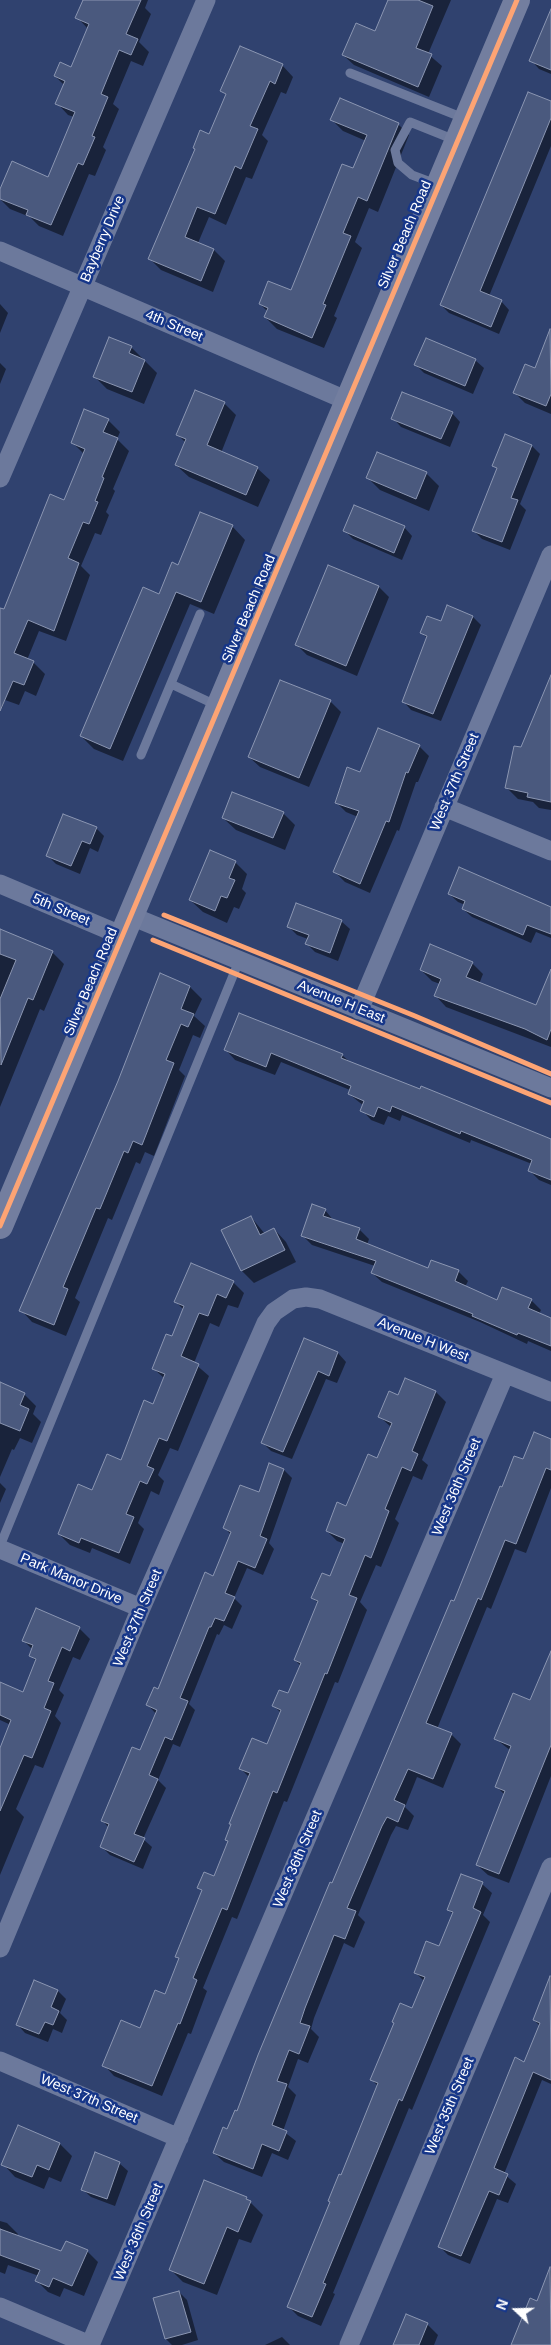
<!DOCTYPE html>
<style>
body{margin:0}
#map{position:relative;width:551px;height:2345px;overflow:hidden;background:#30426f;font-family:Helvetica,sans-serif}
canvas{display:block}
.north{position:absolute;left:491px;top:2285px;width:50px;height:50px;-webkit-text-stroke:4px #163689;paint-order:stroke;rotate:291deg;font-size:14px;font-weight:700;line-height:20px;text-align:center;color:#fff}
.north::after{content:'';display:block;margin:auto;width:18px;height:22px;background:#fff;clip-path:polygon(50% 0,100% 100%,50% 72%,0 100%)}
</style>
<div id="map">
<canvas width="551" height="2345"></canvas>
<div class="north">N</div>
</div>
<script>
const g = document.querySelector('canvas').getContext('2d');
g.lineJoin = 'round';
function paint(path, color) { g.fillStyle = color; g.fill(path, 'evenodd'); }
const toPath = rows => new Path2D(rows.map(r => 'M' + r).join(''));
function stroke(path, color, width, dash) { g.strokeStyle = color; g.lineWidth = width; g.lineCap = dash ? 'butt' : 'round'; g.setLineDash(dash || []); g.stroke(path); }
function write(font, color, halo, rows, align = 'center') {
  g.font = font + ' Helvetica,sans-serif'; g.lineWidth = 5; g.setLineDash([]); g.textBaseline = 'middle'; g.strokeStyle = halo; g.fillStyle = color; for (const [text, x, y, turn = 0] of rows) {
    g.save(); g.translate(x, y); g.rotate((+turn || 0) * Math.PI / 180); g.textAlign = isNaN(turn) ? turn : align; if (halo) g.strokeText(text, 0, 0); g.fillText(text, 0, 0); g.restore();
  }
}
paint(toPath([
 [84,0,148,0,145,8,151,14,139,42,149,52,143,66,131,61,113,104,119,109,103,147,106,150,95,176,89,174,63,236,39,226,30,217,10,209,0,199,0,192,49,179,74,117,68,115,57,103,64,85,55,76,72,69,88,29,77,17],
 [389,0,451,0,428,54,442,66,429,97,354,65,343,55,376,32],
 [551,12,551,74,539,69,531,60],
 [282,65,293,77,286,94,281,92,262,135,268,141,252,179,246,177,226,225,209,217,198,243,214,250,225,261,213,292,161,270,150,259,210,136,227,96,222,91],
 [551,103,551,146,489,296,501,301,509,310,499,334,449,313,441,305],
 [332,120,398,124,409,135,378,212,369,208,355,242,362,248,334,316,337,318,324,348,277,329,265,317,268,312,260,304,292,292,353,170,366,141,343,131],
 [0,304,8,313,0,333],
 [551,346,551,414,525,403,515,393,546,358],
 [131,347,157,373,144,404,107,389,94,376],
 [475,360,484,368,473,394,424,373,416,365],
 [0,363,6,369,0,384],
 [224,403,236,415,221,453,257,468,270,480,258,507,189,477,176,465,186,443,178,435],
 [452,413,460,422,450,447,401,427,393,418],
 [108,420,120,432,117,439,129,451,113,489,115,491,106,512,109,515,101,535,95,533,81,566,90,575,66,641,39,631,27,660,33,662,45,674,36,696,25,691,19,705,5,700,2,708,0,707,0,609,4,611,64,501,84,454,72,442],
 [532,446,540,454,520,504,526,510,510,550,482,539,474,531,498,470,494,466],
 [426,473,439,486,429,511,380,490,368,478],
 [232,526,245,540,214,614,190,604,123,761,94,749,81,736,160,595,179,567],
 [404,527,412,536,402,560,353,539,345,531],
 [329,567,379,587,389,597,357,676,307,655,296,644],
 [448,606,473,617,481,625,441,721,411,710,403,701,428,639,422,633,441,623],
 [551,677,551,810,539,808,533,802,518,799,507,788],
 [330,701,341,712,309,787,260,767,249,757],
 [419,746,429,756,418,782,416,782,399,831,397,830,370,893,345,882,335,872,358,817,346,812,336,802,361,773],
 [283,813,295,825,285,850,236,830,223,818],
 [96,828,104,836,98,852,90,848,80,874,56,864,48,856],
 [235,862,247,874,242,889,246,893,239,909,234,907,227,923,203,912,190,900],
 [449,894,551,908,551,938,536,932,531,943,472,917,463,909,465,905,458,902],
 [341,921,350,929,338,961,315,952,307,944,308,939,297,935,289,927],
 [0,931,52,952,64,964,44,1011,40,1009,0,1107],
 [472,963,483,974,479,984,536,1006,551,992,551,1047,446,1007,435,995,440,984,432,981,421,970],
 [160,975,190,987,202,999,194,1016,205,1026,200,1038,193,1035,179,1070,185,1076,154,1156,145,1152,140,1164,136,1162,112,1220,108,1218,75,1298,80,1302,66,1336,32,1322,21,1310,119,1081],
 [226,1050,342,1055,351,1063,551,1140,551,1185,539,1180,529,1170,532,1164,471,1140,470,1143,402,1115,400,1121,388,1116,384,1125,371,1120,362,1110,364,1106,349,1094,350,1090,281,1062,275,1075,235,1060],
 [325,1210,334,1221,359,1229,369,1239,367,1245,429,1270,458,1271,468,1281,465,1287,498,1301,531,1300,541,1310,539,1314,551,1319,551,1351,528,1341,527,1344,480,1322,382,1282,372,1273,375,1266,312,1245,303,1236],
 [251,1217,265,1234,274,1229,286,1242,296,1262,254,1283,242,1271,223,1230],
 [233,1282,244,1293,238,1308,228,1305,219,1327,210,1323,194,1363,209,1376,178,1451,170,1448,158,1475,164,1481,159,1495,151,1491,138,1523,144,1529,130,1564,92,1548,90,1553,70,1545,59,1534,93,1492,121,1461,154,1406,165,1379,154,1369,172,1338,184,1310,176,1302],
 [305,1340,338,1353,346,1362,337,1383,326,1379,292,1459,271,1451,263,1443],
 [0,1384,24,1394,36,1406,33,1414,41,1422,32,1443,20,1438,14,1450,12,1449,0,1477],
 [436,1392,446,1402,422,1460,428,1465,422,1480,413,1476,395,1519,399,1523,381,1567,376,1565,360,1602,367,1610,338,1683,335,1682,287,1802,284,1801,237,1919,232,1917,203,1988,207,1991,191,2034,188,2033,162,2096,114,2076,104,2065,141,2030,166,1995,180,1959,177,1956,203,1892,199,1888,215,1878,229,1842,227,1840,250,1778,241,1769,268,1745,281,1713,273,1705,288,1695,301,1666,295,1660,318,1603,313,1598,331,1578,345,1544,337,1541,327,1531,347,1508,378,1460,392,1428,380,1417,399,1396],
 [551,1440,551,1488,526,1553,515,1549,491,1609,487,1607,437,1729,451,1734,461,1744,443,1788,417,1777,405,1807,414,1816,408,1830,396,1826,391,1835,358,1915,365,1922,354,1948,344,1943,314,2018,311,2029,319,2037,308,2063,298,2059,288,2087,296,2095,283,2131,296,2141,288,2160,272,2153,262,2177,224,2162,214,2153,238,2113,502,1489,524,1461],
 [284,1470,292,1478,269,1543,274,1549,263,1575,247,1568,234,1598,242,1606,232,1629,224,1625,219,1635,217,1634,189,1704,195,1710,180,1747,173,1744,158,1780,166,1788,143,1839,152,1847,143,1869,110,1855,102,1847,109,1828,102,1820,141,1752,156,1714,148,1705,158,1690,214,1577,231,1535,225,1528],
 [0,1483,6,1489,0,1503],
 [79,1628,90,1639,80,1660,73,1657,59,1690,64,1695,55,1716,61,1723,43,1768,35,1765,16,1809,24,1817,0,1875,0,1751,11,1725,0,1720,0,1688,23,1693,37,1662,30,1655,33,1650,23,1640],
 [551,1660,551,1776,509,1883,488,1875,477,1865,505,1795,496,1786,511,1751,496,1739,531,1701],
 [482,1884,492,1893,483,1915,490,1922,412,2110,409,2108,333,2293,335,2294,321,2326,298,2316,289,2307,378,2086,372,2080,412,2009,424,1981,415,1972,440,1948,453,1914,448,1909],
 [551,1976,551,2084,542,2080,504,2174,516,2184,508,2203,497,2199,470,2264,448,2255,440,2247,525,2063,540,2026,534,2020],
 [58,1991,66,1999,60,2013,67,2020,62,2033,53,2029,48,2042,25,2033,17,2024],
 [60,2144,72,2156,61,2182,49,2177,44,2189,15,2177,3,2164],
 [119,2163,128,2171,115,2206,91,2197,82,2189],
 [246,2198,263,2215,251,2243,239,2239,217,2295,183,2282,171,2270],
 [0,2221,7,2223,18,2234,17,2236,62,2253,87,2251,98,2262,84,2296,64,2288,60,2297,48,2292,37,2281,39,2276,8,2265,5,2274,0,2272],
 [551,2269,551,2345,512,2345,537,2302],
 [179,2292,187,2300,198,2340,182,2345,172,2345,166,2339,155,2299],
 [427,2324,438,2335,434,2345,394,2345],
 [282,2337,290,2345,265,2345]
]), '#0007');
const building = toPath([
 [83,0,141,0,126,34,138,39,131,55,119,50,101,94,108,97,92,136,95,137,83,165,78,163,51,225,26,215,28,210,0,199,0,189,12,161,48,177,75,112,55,104,65,81,54,76,60,62,71,67,89,24,75,18,83,0],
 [388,0,418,0,433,6,416,48,432,54,418,87,342,55,356,23,375,31,388,0],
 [551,9,551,70,529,61,551,9],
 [240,46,283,64,275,84,270,81,250,126,258,129,241,169,235,166,215,214,197,207,185,237,214,249,201,281,148,259,195,149,193,148,200,130,209,134,226,94,220,91,240,46],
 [528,92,551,101,551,118,480,291,502,300,491,327,440,305,528,92],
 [340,98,399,123,367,201,358,197,343,233,351,236,323,304,326,305,312,338,264,317,268,308,259,304,268,281,291,290,342,164,353,168,367,135,330,120,340,98],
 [550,329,551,394,546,406,513,393,525,364,535,368,550,329],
 [109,337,132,346,129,353,145,360,132,392,93,377,109,337],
 [426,338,476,359,465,386,414,365,426,338],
 [195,390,225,402,207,445,258,467,246,495,175,465,186,439,176,435,195,390],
 [402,392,453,412,441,439,391,419,402,392],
 [84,409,109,419,103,432,118,438,102,477,104,478,95,501,98,502,89,524,83,522,68,558,79,563,54,631,28,620,14,653,34,661,24,685,13,681,0,711,0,608,4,609,50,494,64,500,85,449,71,443,84,409],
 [505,434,532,445,511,498,518,500,502,542,472,531,497,468,492,466,505,434],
 [377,452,427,472,416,499,366,478,377,452],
 [354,505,405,526,394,553,343,531,354,505],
 [200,512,233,525,201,602,176,592,110,749,80,736,143,587,159,594,172,562,178,565,200,512],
 [328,565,379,586,346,666,295,645,328,565],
 [447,605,473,616,433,714,402,702,427,636,420,633,427,616,441,621,447,605],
 [551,675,551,802,527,797,528,793,505,788,514,746,521,747,551,675],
 [280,680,331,700,299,778,248,757,280,680],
 [378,728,420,745,408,773,406,772,389,822,386,821,360,884,333,872,359,811,335,803,347,767,360,772,378,728],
 [232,792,284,812,273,838,222,818,232,792],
 [63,814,97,827,90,844,82,841,71,866,46,856,63,814],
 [210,850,236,861,229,878,235,880,227,898,221,896,215,911,189,900,210,850],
 [459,867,551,907,551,934,527,925,523,935,462,909,465,901,448,894,459,867],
 [296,903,342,920,330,953,305,944,309,935,287,927,296,903],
 [0,929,53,951,33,1000,28,998,1,1065,0,999,16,960,0,954,0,929],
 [430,944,473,962,466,977,536,1005,551,969,551,1029,547,1040,525,1029,434,996,441,979,420,970,430,944],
 [160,973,190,986,181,1009,194,1014,188,1027,181,1024,166,1060,174,1063,142,1145,133,1141,128,1153,124,1151,100,1209,96,1208,63,1287,68,1289,54,1325,19,1311,118,1081,160,973],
 [239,1013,343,1054,341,1058,420,1089,421,1086,551,1139,551,1180,528,1171,532,1160,461,1131,460,1134,392,1106,390,1112,378,1107,374,1117,360,1111,364,1101,348,1094,351,1086,271,1053,266,1067,224,1050,239,1013],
 [312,1204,326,1209,323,1216,360,1228,356,1239,428,1268,431,1260,459,1270,455,1281,497,1300,502,1287,532,1299,528,1308,551,1318,551,1346,518,1333,517,1335,472,1316,473,1314,371,1273,376,1261,301,1236,312,1204],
 [251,1216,260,1235,274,1228,285,1250,241,1271,221,1230,251,1216],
 [191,1263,234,1281,226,1298,217,1294,208,1316,199,1313,181,1356,199,1364,167,1441,159,1438,147,1466,154,1469,147,1484,140,1481,126,1514,134,1517,119,1553,81,1538,79,1543,58,1534,78,1484,92,1490,107,1454,121,1460,144,1400,153,1404,165,1374,152,1369,166,1334,172,1336,184,1306,174,1302,191,1263],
 [304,1338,338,1352,329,1376,318,1371,283,1452,261,1443,304,1338],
 [405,1378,436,1391,412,1451,418,1454,411,1471,402,1467,385,1509,389,1511,371,1558,365,1555,349,1595,357,1598,327,1674,325,1673,277,1793,273,1791,227,1910,222,1908,193,1978,197,1980,180,2024,178,2023,152,2086,102,2066,121,2020,140,2028,155,1990,165,1994,179,1958,175,1957,202,1890,197,1888,204,1872,214,1876,228,1841,225,1840,231,1824,229,1824,250,1773,239,1769,252,1738,267,1744,281,1710,272,1706,279,1690,288,1693,301,1663,294,1660,318,1601,311,1598,322,1573,330,1576,345,1539,326,1531,337,1502,346,1506,368,1454,377,1458,392,1423,378,1417,389,1391,398,1395,405,1378],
 [0,1382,25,1393,20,1405,29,1409,20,1431,0,1423,0,1382],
 [534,1432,551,1439,551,1470,546,1468,516,1544,505,1540,481,1600,478,1598,426,1723,452,1733,433,1779,408,1769,394,1800,405,1805,398,1822,387,1817,382,1826,347,1908,356,1911,345,1939,334,1935,305,2008,300,2023,310,2026,299,2054,289,2050,277,2081,287,2084,272,2125,287,2131,279,2151,262,2144,253,2169,213,2153,223,2127,227,2129,235,2110,237,2111,258,2055,330,1882,332,1883,451,1600,454,1601,500,1486,502,1487,514,1456,523,1459,534,1432],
 [269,1463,284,1469,260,1536,267,1539,255,1568,238,1561,225,1593,235,1597,224,1621,215,1618,211,1627,209,1627,180,1698,188,1701,172,1740,165,1737,149,1775,158,1779,134,1834,145,1838,134,1862,100,1847,109,1824,101,1821,132,1747,140,1750,157,1710,146,1705,154,1687,158,1689,205,1572,213,1576,231,1532,223,1528,240,1485,259,1492,269,1463],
 [36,1608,80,1627,70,1651,62,1647,48,1681,54,1683,44,1708,51,1711,32,1758,24,1755,0,1811,0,1748,11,1720,0,1715,0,1682,23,1692,36,1659,29,1656,33,1645,22,1641,36,1608],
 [551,1651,551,1745,499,1874,476,1865,505,1791,495,1787,511,1746,494,1739,513,1693,530,1700,551,1651],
 [461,1874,483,1882,473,1908,481,1912,402,2101,399,2099,323,2283,326,2284,312,2317,287,2307,330,2202,328,2201,339,2174,341,2175,378,2083,370,2080,394,2023,392,2022,400,2003,412,2008,425,1977,414,1973,426,1941,439,1946,453,1912,447,1910,461,1874],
 [550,1976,551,2080,533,2072,494,2168,508,2174,499,2195,489,2191,461,2256,438,2247,515,2057,524,2062,540,2023,533,2020,550,1976],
 [34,1980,58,1990,51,2007,59,2011,53,2025,45,2022,39,2034,16,2025,34,1980],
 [18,2125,60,2143,49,2170,37,2165,32,2177,1,2165,18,2125],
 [95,2152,120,2162,107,2199,81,2190,95,2152],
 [204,2180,247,2197,246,2199,251,2201,238,2232,227,2227,204,2284,169,2270,204,2180],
 [0,2229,61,2251,66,2241,88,2250,72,2286,53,2278,49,2287,35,2281,40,2270,0,2255,0,2229],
 [550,2267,551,2345,511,2345,530,2298,537,2301,550,2267],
 [179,2291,191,2332,165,2339,153,2298,179,2291],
 [406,2314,428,2323,419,2345,393,2345,406,2314]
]);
paint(building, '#4a597e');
stroke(building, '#8b96b2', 1);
stroke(toPath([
 [350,73,466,119],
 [436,184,412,175,398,163,395,150,410,122,455,140],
 [171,684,218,706],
 [141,755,200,614],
 [0,1546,239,961]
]), '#6c799c', 9);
stroke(toPath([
 [0,251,348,401],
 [0,478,206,0],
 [444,807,551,851],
 [0,884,123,936],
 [131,916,551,1088],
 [359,1010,551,555],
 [0,1549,141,1608],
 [0,1948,141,1608,266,1323,274,1312,293,1299,306,1297,320,1299,551,1392],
 [0,2061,179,2138],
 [0,2307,90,2345],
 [90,2345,505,1374],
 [349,2345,551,1867]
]), '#6c799c', 19);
stroke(toPath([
 [0,1226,517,0]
]), '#737e9f', 26);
stroke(toPath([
 [164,915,415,1016,551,1074],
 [153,940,551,1103],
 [0,1226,517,0]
]), '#fda474', 5);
write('14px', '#fff', '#163689', [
 ["Silver Beach Road",405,235,-67],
 ["Bayberry Drive",103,239,-67],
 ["4th Street",174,326,23],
 ["Silver Beach Road",249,609,-67],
 ["West 37th Street",455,782,-67],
 ["5th Street",61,910,23],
 ["Silver Beach Road",91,982,-67],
 ["Avenue H East",341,1002,22],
 ["Avenue H West",423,1340,22],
 ["West 36th Street",457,1487,-67],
 ["Park Manor Drive",71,1579,23],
 ["West 37th Street",138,1618,-67],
 ["West 36th Street",298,1859,-67],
 ["West 37th Street",89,2099,23],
 ["West 35th Street",450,2106,-67],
 ["West 36th Street",139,2232,-67]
]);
</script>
